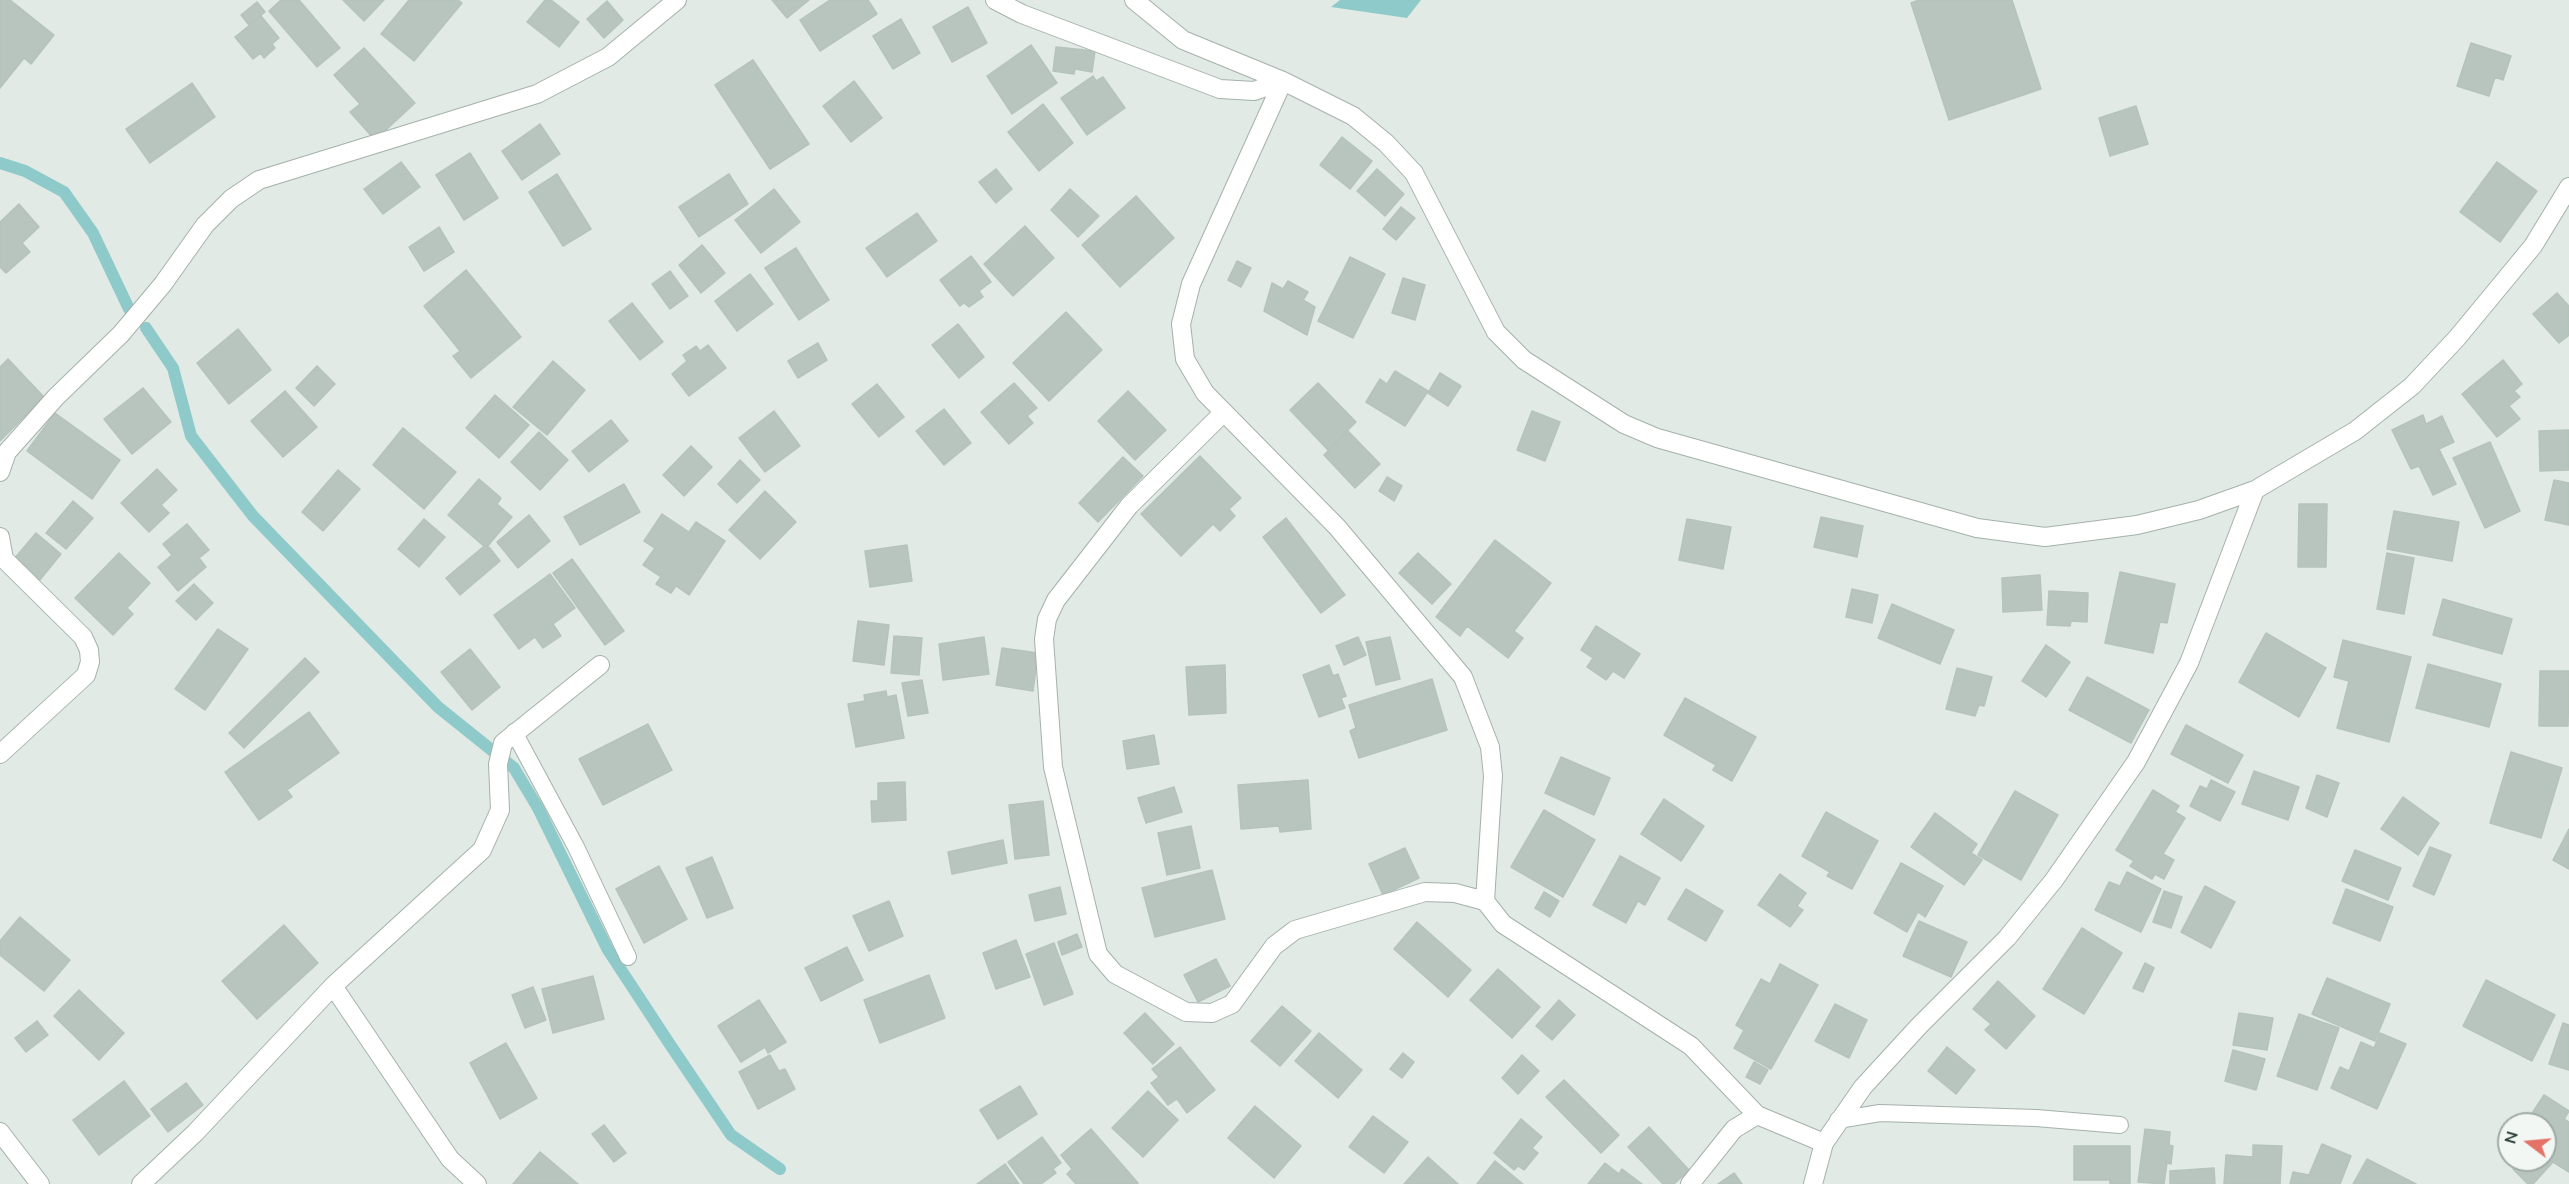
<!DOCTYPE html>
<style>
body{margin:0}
#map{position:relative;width:2569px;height:1184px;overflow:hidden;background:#e2eae5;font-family:"Nunito Sans",sans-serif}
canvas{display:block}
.north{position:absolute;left:2497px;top:1112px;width:60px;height:60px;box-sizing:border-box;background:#f2f7f4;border:2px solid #a0aba6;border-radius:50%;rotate:286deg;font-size:16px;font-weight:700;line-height:24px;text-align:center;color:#243930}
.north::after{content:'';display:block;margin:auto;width:21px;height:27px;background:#e47266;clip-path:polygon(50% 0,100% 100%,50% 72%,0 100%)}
</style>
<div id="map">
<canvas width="2569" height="1184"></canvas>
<div class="north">N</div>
</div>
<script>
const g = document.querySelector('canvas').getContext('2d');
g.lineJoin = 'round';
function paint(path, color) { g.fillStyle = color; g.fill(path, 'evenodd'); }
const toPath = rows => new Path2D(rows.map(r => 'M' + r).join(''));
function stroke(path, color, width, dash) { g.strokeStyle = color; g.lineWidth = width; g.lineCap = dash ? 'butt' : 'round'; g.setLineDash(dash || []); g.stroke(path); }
paint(toPath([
 [1340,0,1421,0,1407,18,1331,7]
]), '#8fcaca');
stroke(toPath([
 [0,163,25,171,64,192,93,233,129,309],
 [146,328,173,368,191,436,253,516,438,707,514,768,538,808,608,950,669,1043,731,1135,780,1169]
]), '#8fcaca', 12);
const building = toPath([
 [0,0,10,0,54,35,31,64,24,58,0,88,0,0],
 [281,0,299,0,340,48,317,67,269,11,281,0],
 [343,0,384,0,364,21,343,0],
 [409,0,458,0,462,3,414,61,381,34,409,0],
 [545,0,551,0,579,22,559,47,527,22,545,0],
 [772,0,809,0,787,18,772,0],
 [830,0,868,0,877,14,820,51,800,20,830,0],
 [1919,0,2012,0,2041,89,1949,120,1911,3,1919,0],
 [607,1,623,20,604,38,587,19,607,1],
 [257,2,265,12,249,25,241,15,257,2],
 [968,7,987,43,952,62,933,27,968,7],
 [261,16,279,38,272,44,275,48,264,58,261,53,253,59,235,37,261,16],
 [901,19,920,53,893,69,873,36,901,19],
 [2471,43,2511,56,2503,80,2495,77,2489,96,2457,86,2471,43],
 [1031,45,1057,83,1012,114,987,76,1031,45],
 [1056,47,1095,51,1092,72,1075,69,1074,74,1053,71,1056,47],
 [364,48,415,103,375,140,350,112,360,104,334,75,364,48],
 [753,60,809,144,770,169,715,85,753,60],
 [1093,76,1096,81,1103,77,1125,108,1087,135,1061,98,1093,76],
 [854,81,882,118,851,142,823,106,854,81],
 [192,83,215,117,150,163,126,129,192,83],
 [1043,104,1073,143,1039,171,1008,132,1043,104],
 [2136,106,2148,144,2110,156,2099,118,2136,106],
 [540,124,560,154,522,180,502,151,540,124],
 [1342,137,1372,161,1350,189,1320,165,1342,137],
 [470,153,498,198,464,220,436,175,470,153],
 [401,162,420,187,383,214,364,189,401,162],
 [2497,162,2537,191,2500,242,2460,212,2497,162],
 [996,169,1012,189,996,203,979,182,996,169],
 [1377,169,1404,194,1385,216,1357,191,1377,169],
 [557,174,591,229,563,246,529,192,557,174],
 [729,174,748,204,699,237,679,207,729,174],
 [774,189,800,222,761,253,735,220,774,189],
 [1070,189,1099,216,1078,237,1051,210,1070,189],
 [1136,196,1174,238,1120,287,1082,245,1136,196],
 [19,204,39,227,22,243,30,252,6,273,0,267,0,222,19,204],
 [1401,207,1415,218,1396,240,1383,229,1401,207],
 [917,213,937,241,887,277,866,248,917,213],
 [1025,226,1054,258,1013,296,984,264,1025,226],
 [439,227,454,252,424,271,409,247,439,227],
 [702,245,725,273,701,293,679,265,702,245],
 [796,248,829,300,799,320,765,268,796,248],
 [971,256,991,282,979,291,983,297,969,307,964,303,960,306,940,280,971,256],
 [1350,257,1385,274,1353,338,1318,321,1350,257],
 [1237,261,1251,268,1241,287,1228,280,1237,261],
 [466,270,521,337,471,378,453,356,460,351,424,306,466,270],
 [670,271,688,296,670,309,652,284,670,271],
 [750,274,773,304,737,331,715,301,750,274],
 [1403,278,1425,285,1415,320,1392,313,1403,278],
 [1288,281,1308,292,1303,300,1315,307,1307,335,1264,311,1272,283,1283,289,1288,281],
 [2557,293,2569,306,2569,335,2559,343,2533,314,2557,293],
 [632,303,663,342,640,360,609,321,632,303],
 [1066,312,1102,350,1049,401,1013,363,1066,312],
 [958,324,984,357,959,378,932,345,958,324],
 [238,329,271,370,229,404,197,363,238,329],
 [818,343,827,360,798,378,788,361,818,343],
 [708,345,726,368,689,396,672,374,687,361,683,355,696,346,700,351,708,345],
 [8,359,44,397,0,441,0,367,8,359],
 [2503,360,2522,384,2514,391,2520,397,2509,406,2520,419,2497,437,2462,394,2503,360],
 [553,361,585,390,547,435,513,407,553,361],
 [317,366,335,384,314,406,296,388,317,366],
 [1395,371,1428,391,1405,426,1366,402,1380,379,1387,384,1395,371],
 [1440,373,1461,386,1448,406,1428,393,1440,373],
 [1014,383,1037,408,1027,416,1033,423,1009,444,981,412,1014,383],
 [1318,383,1356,422,1328,450,1290,410,1318,383],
 [877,384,904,417,879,437,852,404,877,384],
 [143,388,171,422,132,454,104,419,143,388],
 [285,391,317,427,283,457,251,421,285,391],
 [1128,391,1166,430,1135,460,1098,421,1128,391],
 [495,395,529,425,499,458,466,428,495,395],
 [944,409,971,443,944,465,916,431,944,409],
 [774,411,800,446,765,472,739,438,774,411],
 [1532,411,1560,422,1545,461,1517,450,1532,411],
 [55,413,120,460,92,499,27,451,55,413],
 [2423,415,2426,424,2442,416,2454,442,2439,449,2456,484,2433,495,2419,466,2411,469,2392,430,2423,415],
 [611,420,628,441,589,472,572,451,611,420],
 [403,428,456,472,424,509,373,465,403,428],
 [2569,430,2569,470,2540,471,2539,431,2569,430],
 [1348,431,1380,464,1355,488,1324,455,1348,431],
 [539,432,568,460,540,490,511,462,539,432],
 [2490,442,2520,511,2485,528,2453,458,2490,442],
 [691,446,712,467,684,496,663,475,691,446],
 [1200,456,1241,498,1229,509,1235,516,1220,531,1213,524,1181,556,1141,514,1200,456],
 [1123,457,1143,476,1098,522,1079,503,1123,457],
 [740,460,760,480,737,503,718,484,740,460],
 [157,469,177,490,161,505,169,513,149,532,121,503,157,469],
 [338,470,360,489,323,531,302,512,338,470],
 [1387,477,1402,486,1394,501,1379,491,1387,477],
 [479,479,501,498,497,504,512,517,486,548,448,515,479,479],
 [2554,480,2569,483,2569,525,2545,520,2554,480],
 [624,484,640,512,580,545,564,517,624,484],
 [765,491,796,522,760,559,729,530,765,491],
 [73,501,93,518,66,549,46,533,73,501],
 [2299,504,2327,504,2326,567,2298,567,2299,504],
 [2394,511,2459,522,2452,561,2387,549,2394,511],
 [662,514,689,532,696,522,725,541,689,595,676,586,671,593,656,584,661,577,643,565,655,548,644,541,662,514],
 [529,515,550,541,518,568,497,542,529,515],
 [1821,517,1863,526,1857,557,1814,547,1821,517],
 [1286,518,1345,595,1321,613,1263,537,1286,518],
 [424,519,445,537,419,567,398,549,424,519],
 [1687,519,1731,527,1723,569,1679,560,1687,519],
 [187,524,209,550,199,558,206,567,178,591,158,567,172,555,163,544,187,524],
 [36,533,61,554,39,581,14,559,36,533],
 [1495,540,1551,583,1514,631,1523,638,1508,658,1467,626,1460,636,1436,617,1495,540],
 [907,545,912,581,870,587,865,551,907,545],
 [483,547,485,550,489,547,500,561,460,595,446,578,483,547],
 [119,553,150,583,127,608,133,614,113,635,75,598,119,553],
 [1418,553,1451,584,1432,604,1399,573,1418,553],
 [2387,553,2414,558,2404,614,2377,609,2387,553],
 [572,559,624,631,605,645,553,573,572,559],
 [2120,572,2175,584,2167,623,2160,622,2153,653,2105,643,2120,572],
 [550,574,575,608,553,624,561,636,543,648,535,637,519,649,494,615,550,574],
 [2040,575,2042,610,2003,612,2002,578,2040,575],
 [194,584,213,603,196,620,176,601,194,584],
 [1852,589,1878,595,1872,623,1846,617,1852,589],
 [2049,591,2088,593,2087,622,2071,621,2070,626,2047,625,2049,591],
 [2443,599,2512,619,2502,654,2433,635,2443,599],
 [1892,604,1954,630,1940,664,1878,638,1892,604],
 [858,621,889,625,884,665,853,661,858,621],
 [1596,626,1640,654,1624,678,1613,671,1606,680,1587,667,1593,658,1581,650,1596,626],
 [218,629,248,649,205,710,175,689,218,629],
 [2266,633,2326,668,2299,717,2239,682,2266,633],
 [894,636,922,638,919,675,891,673,894,636],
 [984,637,989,674,943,680,939,644,984,637],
 [1358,637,1366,655,1344,665,1336,646,1358,637],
 [1390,637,1400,679,1376,685,1366,642,1390,637],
 [2343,640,2411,657,2389,742,2337,728,2349,681,2334,677,2343,640],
 [2046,645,2070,662,2046,697,2022,681,2046,645],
 [1002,648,1038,653,1033,691,996,685,1002,648],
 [470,649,500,687,472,710,441,672,470,649],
 [305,658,319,672,244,748,229,733,305,658],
 [2428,664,2501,684,2489,727,2416,708,2428,664],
 [1225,665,1226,713,1189,715,1186,667,1225,665],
 [1329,665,1333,676,1338,674,1346,696,1341,698,1345,708,1319,717,1303,675,1329,665],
 [1957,668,1992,677,1984,706,1979,705,1975,716,1946,709,1957,668],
 [2540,671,2569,671,2568,726,2539,726,2540,671],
 [2087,677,2149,710,2131,743,2069,710,2087,677],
 [1432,679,1447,730,1359,758,1350,731,1356,728,1349,705,1432,679],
 [922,680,928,713,908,716,902,683,922,680],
 [886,691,887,697,896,695,904,738,856,747,848,704,865,701,864,695,886,691],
 [1685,698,1756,737,1732,781,1713,770,1716,765,1664,735,1685,698],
 [309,712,339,753,287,790,292,797,259,820,225,772,309,712],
 [648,724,672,770,603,805,579,759,648,724],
 [2186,725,2243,755,2228,783,2171,754,2186,725],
 [1154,735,1159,764,1127,769,1123,741,1154,735],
 [2511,752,2562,768,2541,838,2490,823,2511,752],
 [1561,757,1610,778,1594,815,1545,793,1561,757],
 [2254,771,2299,787,2288,820,2242,804,2254,771],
 [2317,775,2339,783,2327,817,2306,808,2317,775],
 [1308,780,1311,829,1280,832,1279,826,1241,829,1238,785,1308,780],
 [2211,780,2235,792,2220,821,2190,806,2200,786,2207,789,2211,780],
 [905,782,906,820,872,822,871,801,878,801,878,783,905,782],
 [1174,787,1182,812,1146,823,1138,798,1174,787],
 [2153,790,2179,806,2175,812,2185,818,2163,854,2174,860,2164,879,2155,874,2152,879,2130,866,2134,861,2116,850,2153,790],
 [2015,791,2058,815,2021,880,1978,855,2015,791],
 [2403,797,2439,823,2418,855,2381,829,2403,797],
 [1664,799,1704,826,1681,861,1641,834,1664,799],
 [1043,801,1049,855,1015,859,1009,805,1043,801],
 [1544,810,1595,840,1563,897,1511,867,1544,810],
 [1826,812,1878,841,1852,889,1827,876,1830,872,1802,856,1826,812],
 [1935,813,1977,844,1971,853,1982,860,1964,885,1911,847,1935,813],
 [1191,826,1200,868,1167,875,1158,833,1191,826],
 [2569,829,2569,869,2553,860,2569,829],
 [1003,840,1007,863,952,874,948,852,1003,840],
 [2430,847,2451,855,2434,895,2413,886,2430,847],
 [1405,848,1419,878,1383,895,1369,864,1405,848],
 [2355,850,2401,868,2388,900,2342,881,2355,850],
 [1620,856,1660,878,1645,905,1638,901,1626,923,1593,905,1620,856],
 [712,857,733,908,707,918,686,868,712,857],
 [1901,863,1943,886,1925,917,1918,912,1907,932,1874,913,1901,863],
 [659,866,687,919,644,943,616,889,659,866],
 [1212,870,1225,919,1155,937,1142,888,1212,870],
 [2127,872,2161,889,2141,932,2095,910,2109,882,2120,886,2127,872],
 [1780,874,1806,893,1797,906,1803,910,1790,927,1758,905,1780,874],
 [2205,886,2235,902,2211,948,2181,932,2205,886],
 [1060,887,1066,914,1035,921,1029,895,1060,887],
 [1686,889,1723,911,1706,941,1668,919,1686,889],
 [2346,889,2393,907,2380,941,2333,923,2346,889],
 [2164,891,2182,897,2171,928,2153,922,2164,891],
 [1544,892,1559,901,1550,917,1535,908,1544,892],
 [889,901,903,936,869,951,853,916,889,901],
 [20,917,70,960,44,991,0,955,0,941,20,917],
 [1919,921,1967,942,1951,977,1903,956,1919,921],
 [1417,922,1471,970,1448,997,1394,949,1417,922],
 [284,925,318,963,257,1019,222,981,284,925],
 [2082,928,2122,953,2084,1014,2043,989,2082,928],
 [1077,934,1082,947,1062,955,1058,942,1077,934],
 [1016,940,1030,977,996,989,983,953,1016,940],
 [1054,943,1073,994,1044,1005,1026,954,1054,943],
 [847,947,863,980,821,1001,805,968,847,947],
 [1216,959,1230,986,1198,1002,1184,975,1216,959],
 [2145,963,2154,968,2143,992,2133,988,2145,963],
 [1780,964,1818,985,1771,1069,1734,1048,1744,1030,1736,1025,1761,979,1770,984,1780,964],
 [1498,969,1540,1007,1512,1038,1470,1000,1498,969],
 [929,975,945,1018,880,1043,864,1000,929,975],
 [593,976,604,1019,553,1033,542,989,593,976],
 [2327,978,2390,1004,2375,1041,2312,1014,2327,978],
 [2486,980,2555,1015,2532,1061,2463,1026,2486,980],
 [1998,981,2035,1016,2006,1049,1985,1030,1991,1024,1973,1009,1998,981],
 [533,987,546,1020,525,1028,512,995,533,987],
 [79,990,124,1033,99,1060,54,1016,79,990],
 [759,1000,786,1042,768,1053,765,1047,741,1062,718,1026,759,1000],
 [1559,1000,1575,1015,1552,1040,1536,1026,1559,1000],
 [1835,1004,1867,1020,1849,1058,1815,1041,1835,1004],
 [1282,1006,1311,1031,1280,1066,1251,1041,1282,1006],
 [1145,1013,1174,1044,1153,1064,1124,1033,1145,1013],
 [2239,1013,2273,1018,2267,1050,2233,1045,2239,1013],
 [2299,1014,2339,1028,2317,1090,2277,1076,2299,1014],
 [37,1021,48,1035,26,1052,15,1038,37,1021],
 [2563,1023,2569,1025,2569,1070,2549,1064,2563,1023],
 [1319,1033,1362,1070,1338,1098,1295,1061,1319,1033],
 [2380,1033,2406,1044,2377,1109,2331,1088,2340,1067,2349,1071,2361,1042,2374,1048,2380,1033],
 [506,1043,537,1098,500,1119,470,1063,506,1043],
 [1180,1047,1215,1090,1187,1113,1177,1099,1168,1105,1151,1083,1159,1077,1152,1069,1180,1047],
 [1947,1047,1975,1070,1956,1094,1928,1071,1947,1047],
 [2233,1050,2265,1059,2256,1090,2225,1081,2233,1050],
 [1403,1053,1414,1062,1402,1078,1390,1069,1403,1053],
 [770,1055,779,1071,785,1069,795,1089,758,1109,739,1072,770,1055],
 [1522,1055,1539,1071,1518,1094,1502,1078,1522,1055],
 [1754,1062,1768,1070,1760,1084,1746,1077,1754,1062],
 [1564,1080,1619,1135,1601,1153,1546,1097,1564,1080],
 [124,1081,150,1116,99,1155,73,1120,124,1081],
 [186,1083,203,1105,168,1132,151,1109,186,1083],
 [1020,1086,1037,1114,998,1139,980,1110,1020,1086],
 [1148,1091,1178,1120,1143,1157,1112,1128,1148,1091],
 [2544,1095,2569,1111,2564,1119,2569,1122,2569,1172,2553,1162,2533,1184,2528,1184,2513,1169,2521,1160,2545,1160,2545,1124,2525,1124,2544,1095],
 [1255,1106,1301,1146,1274,1178,1228,1138,1255,1106],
 [1373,1116,1408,1142,1384,1173,1349,1147,1373,1116],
 [1521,1119,1542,1137,1532,1148,1538,1153,1524,1170,1518,1166,1514,1170,1494,1153,1521,1119],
 [604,1125,626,1153,614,1162,592,1134,604,1125],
 [1649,1127,1689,1170,1674,1184,1663,1184,1628,1147,1649,1127],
 [1091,1129,1138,1183,1137,1184,1076,1184,1067,1174,1072,1169,1061,1155,1091,1129],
 [2145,1129,2170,1132,2169,1145,2173,1146,2171,1164,2167,1163,2164,1184,2138,1182,2145,1129],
 [1042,1137,1061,1163,1053,1169,1056,1173,1041,1184,1024,1184,1008,1162,1042,1137],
 [2322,1144,2351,1156,2340,1184,2290,1184,2293,1172,2309,1175,2322,1144],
 [2253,1145,2282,1146,2280,1184,2224,1184,2226,1155,2253,1157,2253,1145],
 [2074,1146,2130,1146,2130,1184,2110,1184,2110,1180,2074,1180,2074,1146],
 [540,1152,578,1184,513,1184,540,1152],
 [1428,1157,1458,1184,1404,1184,1428,1157],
 [2367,1159,2416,1184,2353,1184,2367,1159],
 [1495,1161,1523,1184,1477,1184,1495,1161],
 [1605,1163,1619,1174,1622,1169,1642,1184,1588,1184,1605,1163],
 [1005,1164,1019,1184,977,1184,1005,1164],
 [2214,1168,2215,1184,2170,1184,2170,1171,2214,1168],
 [1734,1173,1742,1184,1718,1184,1734,1173]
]);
paint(building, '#b7c5be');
stroke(building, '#b5c3bb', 1.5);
const service = toPath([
 [514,732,576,847,628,957],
 [1838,1120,1880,1113,2036,1118,2120,1125]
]);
const minor = toPath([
 [995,0,1022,14,1220,89,1254,91,1283,81],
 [1134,0,1183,40,1283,81,1353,116,1386,143,1414,173,1496,332,1524,360,1624,424,1657,438,1977,528,2045,537,2137,525,2199,510,2255,490,2355,431,2412,386,2457,338,2533,246,2569,187],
 [1283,81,1191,284,1181,324,1185,359,1205,393,1337,527,1463,677,1490,747,1493,776,1485,901,1503,924,1691,1046,1757,1115,1824,1143],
 [1224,412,1129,506,1056,600,1047,619,1044,639,1053,767,1098,954,1115,974,1186,1012,1212,1013,1232,1004,1274,946,1295,930,1425,892,1455,893,1485,901],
 [0,472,7,452,56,397,121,334,163,284,205,225,231,199,259,180,537,94,608,57,677,0],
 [0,537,4,559,83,637,89,650,90,662,86,675,0,754],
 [333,986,450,1159,477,1184],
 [0,1132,40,1184],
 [141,1184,195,1133,333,986,482,850,500,810,498,764,503,743,600,665],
 [1690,1184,1734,1129,1757,1115],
 [1813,1184,1824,1143,1863,1087,1919,1026,2007,938,2054,880,2136,762,2189,663,2255,490]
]);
stroke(service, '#a5b1ab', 18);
stroke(minor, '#a5b1ab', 20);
stroke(service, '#fff', 16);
stroke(minor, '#fff', 18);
</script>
